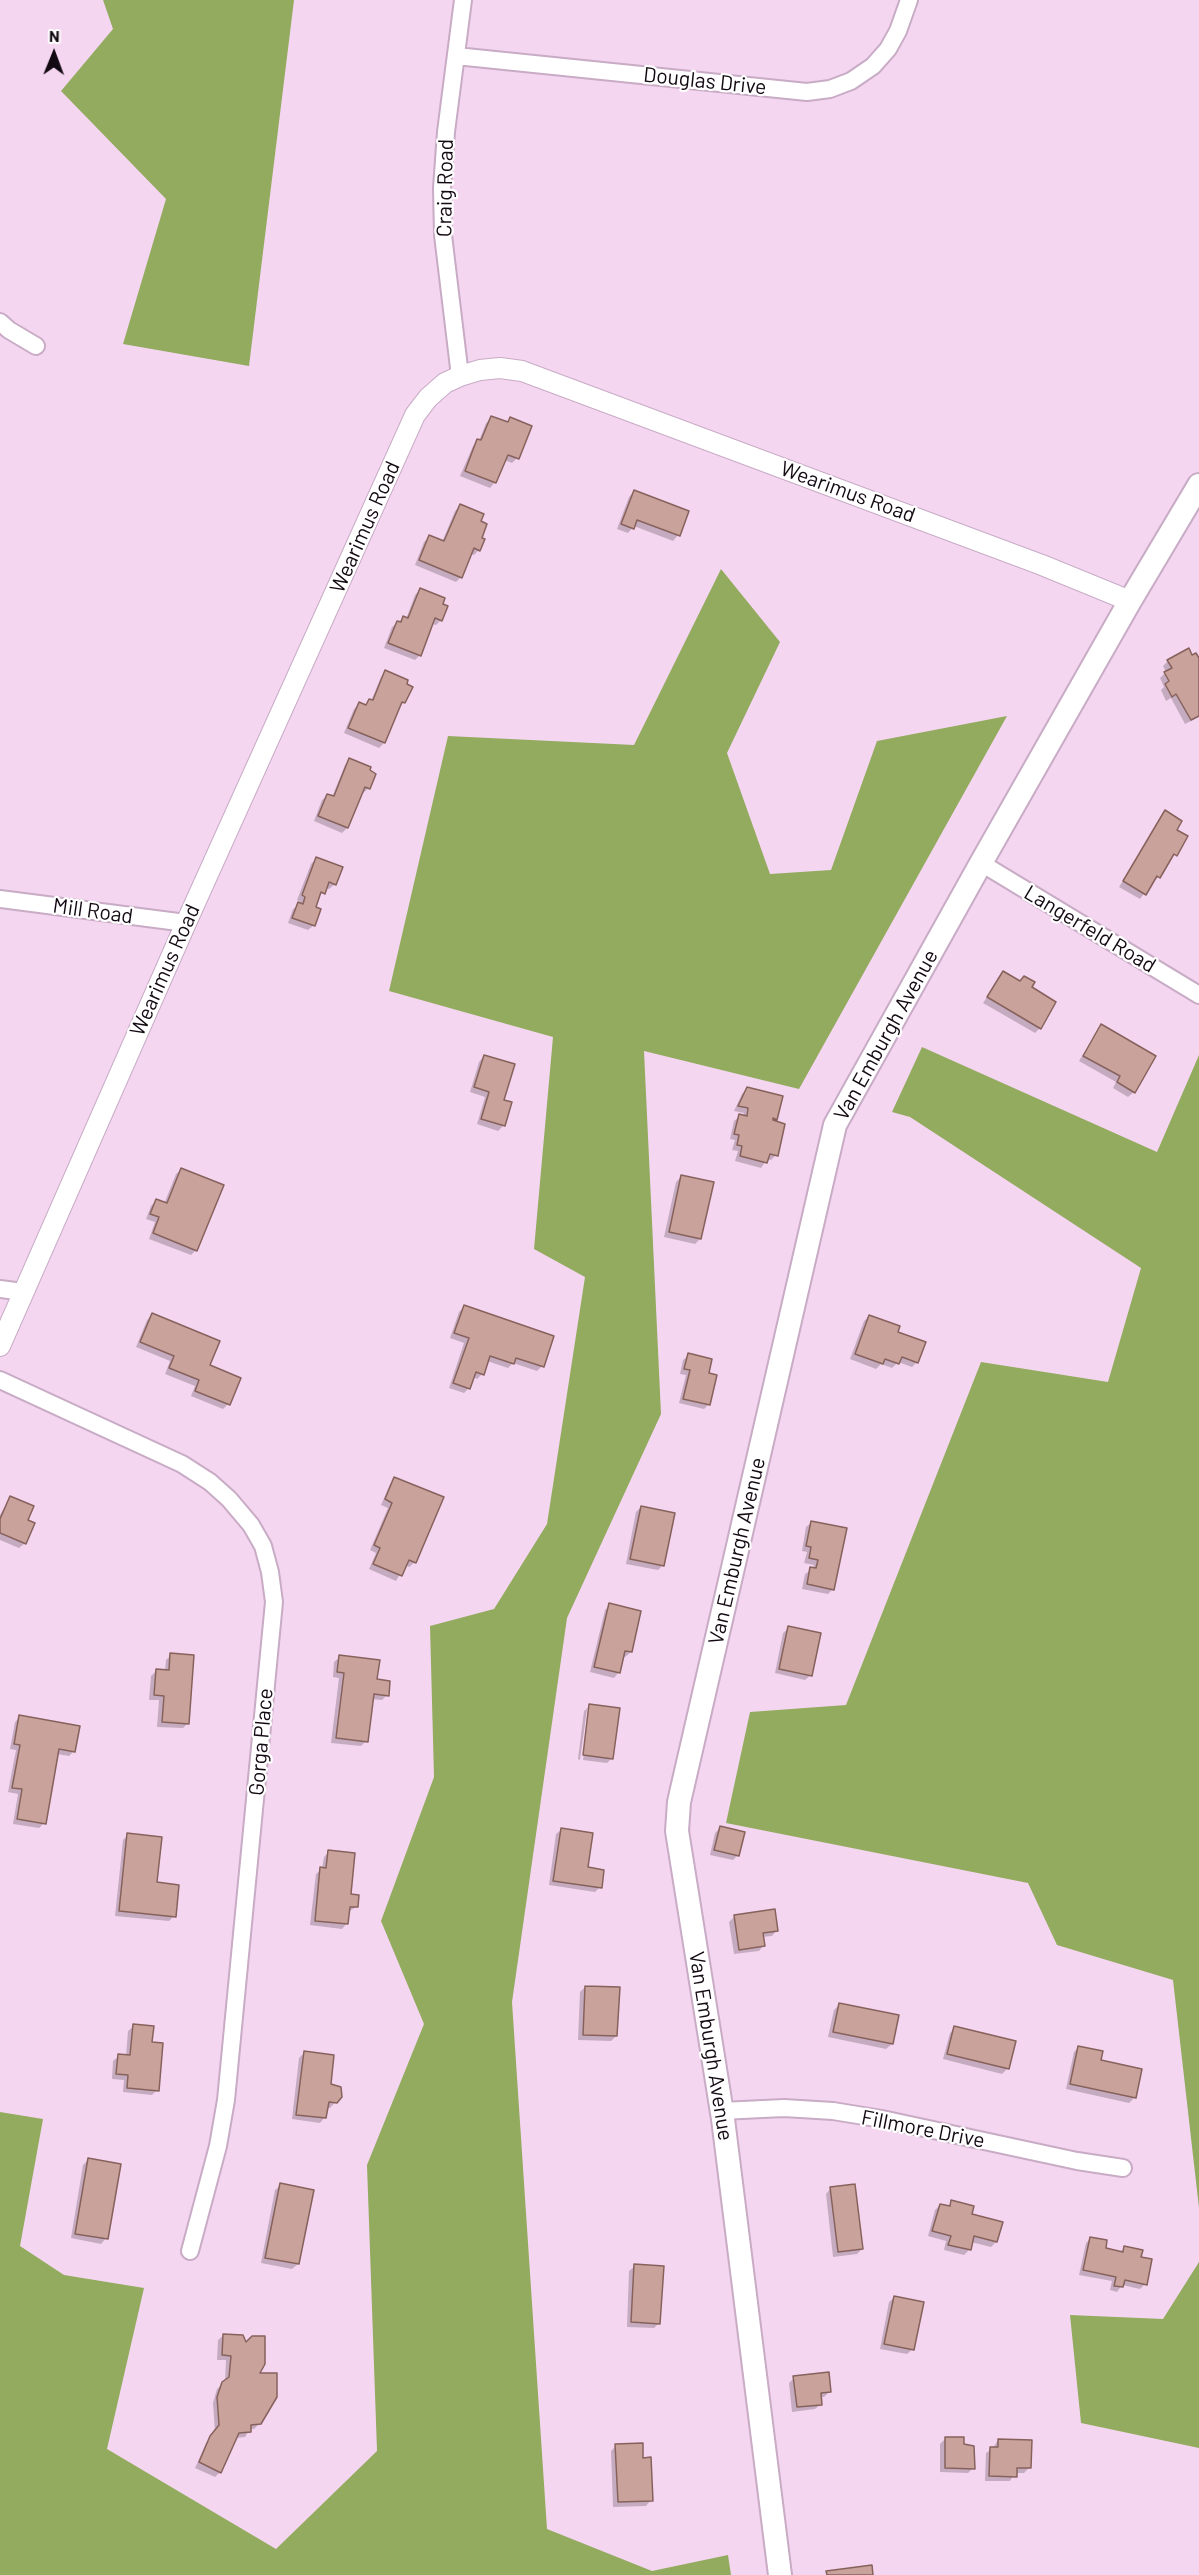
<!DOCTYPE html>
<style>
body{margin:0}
#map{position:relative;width:1199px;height:2575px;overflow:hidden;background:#f5d6f1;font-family:Barlow,sans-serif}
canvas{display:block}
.north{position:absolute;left:24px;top:24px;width:60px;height:60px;-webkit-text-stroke:4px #fff;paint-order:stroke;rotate:1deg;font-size:16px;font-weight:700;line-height:24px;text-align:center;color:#130912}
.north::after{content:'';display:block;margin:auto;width:21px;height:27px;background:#130912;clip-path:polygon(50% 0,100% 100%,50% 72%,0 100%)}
</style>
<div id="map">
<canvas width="1199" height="2575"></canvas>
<div class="north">N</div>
</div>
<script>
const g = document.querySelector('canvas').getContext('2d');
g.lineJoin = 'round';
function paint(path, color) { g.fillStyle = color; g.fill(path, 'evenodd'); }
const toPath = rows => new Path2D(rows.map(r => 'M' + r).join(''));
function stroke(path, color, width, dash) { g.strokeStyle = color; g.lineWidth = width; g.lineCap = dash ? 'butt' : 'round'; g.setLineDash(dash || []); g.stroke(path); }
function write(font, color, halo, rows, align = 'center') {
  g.font = font + ' Barlow,sans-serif'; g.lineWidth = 4.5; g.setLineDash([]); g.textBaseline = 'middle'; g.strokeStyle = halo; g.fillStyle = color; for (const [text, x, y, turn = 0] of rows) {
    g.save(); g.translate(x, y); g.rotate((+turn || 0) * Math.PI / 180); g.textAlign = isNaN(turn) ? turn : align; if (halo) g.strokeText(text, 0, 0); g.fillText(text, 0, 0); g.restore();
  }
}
paint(toPath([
 [103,0,294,0,249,366,123,344,166,199,61,91,113,29],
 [721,569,780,642,727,753,770,874,831,870,877,741,1007,716,799,1089,644,1051,661,1414,567,1618,512,2002,547,2529,652,2571,728,2555,731,2575,0,2575,0,2112,43,2119,20,2246,64,2275,144,2288,107,2449,276,2549,377,2451,367,2165,424,2024,381,1921,434,1777,430,1626,494,1609,547,1524,585,1277,534,1249,553,1037,389,991,448,736,634,745],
 [922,1047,1157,1152,1199,1055,1199,2208,1173,1980,1057,1945,1028,1883,726,1823,750,1712,846,1705,981,1362,1108,1382,1141,1268,910,1117,892,1112],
 [1199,2262,1199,2448,1081,2423,1070,2315,1163,2319]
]), '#93ab5e');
paint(toPath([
 [492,418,506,423,511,419,517,458,512,463,504,460,495,482,490,488,460,476,473,446,479,441,486,423],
 [634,491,687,512,678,535,673,541,634,526,628,533,617,529,629,497],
 [460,506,479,522,480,539,479,550,474,555,470,554,461,577,456,582,415,565,424,542,429,537,442,542,455,511],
 [420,590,441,620,436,625,432,624,420,655,415,660,384,648,392,627,403,618,406,619,415,595],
 [1192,657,1199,661,1199,717,1185,724,1171,698,1166,701,1161,690,1164,687,1160,678,1166,672,1163,666,1168,661],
 [386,672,404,702,399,707,384,743,379,748,344,733,354,709,359,704,364,705,371,701,381,677],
 [350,760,368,771,369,788,363,793,361,792,347,828,342,833,314,821,322,800,328,795,332,797,345,765],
 [1165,812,1175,830,1186,837,1159,877,1153,881,1140,899,1119,887],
 [316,859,335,884,329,889,326,888,318,898,314,908,314,925,308,930,288,923,293,909,300,905,301,902,297,900,311,864],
 [1003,973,1029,988,1040,1028,1035,1033,983,1003],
 [1101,1026,1134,1092,1128,1097,1113,1088,1116,1082,1079,1061],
 [484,1056,502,1101,510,1103,503,1126,498,1131,477,1124,485,1097,470,1092,479,1062],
 [747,1088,775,1119,772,1122,776,1155,771,1160,767,1159,761,1168,735,1161,738,1151,732,1150,735,1140,730,1139,734,1121,740,1116,743,1116,744,1113,734,1111,742,1094],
 [182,1169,196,1250,191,1255,149,1239,155,1222,146,1219,151,1206,156,1201,164,1204,176,1174],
 [681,1177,700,1239,695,1244,664,1237,676,1182],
 [464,1307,542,1366,537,1371,513,1363,508,1368,487,1361,482,1374,477,1379,473,1377,469,1388,464,1393,449,1388,464,1343,450,1338,459,1312],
 [152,1315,208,1366,228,1404,223,1409,191,1396,195,1386,165,1374,170,1361,136,1347,147,1320],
 [869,1316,896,1333,917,1362,912,1367,898,1362,892,1368,881,1364,876,1369,850,1359,864,1321],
 [689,1355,709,1404,704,1409,679,1403,686,1375,680,1374,683,1360],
 [395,1479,415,1562,409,1567,405,1565,396,1581,369,1569,376,1553,370,1550,388,1508,381,1505,390,1484],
 [10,1498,26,1521,25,1543,19,1548,0,1540,0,1515],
 [641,1507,663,1565,658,1570,626,1564,636,1512],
 [812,1522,833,1589,828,1594,802,1589,805,1574,813,1569,814,1565,804,1563,807,1552,802,1551,806,1527],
 [610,1605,631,1652,625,1657,623,1656,619,1672,614,1678,590,1672,605,1610],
 [789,1628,811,1675,805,1680,775,1673,783,1633],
 [171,1655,188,1723,183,1728,157,1727,159,1700,149,1700,151,1676,156,1671,165,1671,166,1660],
 [340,1657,376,1681,387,1695,382,1700,371,1699,366,1741,361,1746,331,1743,339,1678,333,1677,334,1662],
 [590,1706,612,1758,607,1763,583,1760,590,1709,587,1709,580,1760,578,1759,584,1711],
 [20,1717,74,1751,69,1756,57,1754,44,1823,39,1828,13,1824,18,1794,8,1792,16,1750,10,1749,15,1722],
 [721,1827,738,1855,733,1860,710,1855,715,1833],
 [562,1829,600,1887,595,1892,549,1885,556,1834],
 [128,1835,174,1916,169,1921,115,1916,123,1840],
 [329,1852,356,1907,348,1912,347,1923,342,1929,310,1925,316,1874,322,1869,324,1857],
 [735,1916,777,1930,772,1936,762,1937,764,1945,759,1951,734,1954,729,1922],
 [585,1987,616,2036,611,2041,578,2040,580,1992],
 [839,2005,892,2044,886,2049,828,2037,834,2010],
 [134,2026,151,2044,157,2090,152,2095,123,2092,124,2080,112,2079,113,2061,119,2056,126,2056,128,2031],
 [955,2028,1014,2042,1007,2069,1002,2074,943,2059,950,2033],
 [1079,2047,1100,2061,1140,2070,1134,2098,1129,2103,1066,2089,1074,2052],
 [304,2053,341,2096,330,2108,326,2107,325,2117,320,2123,292,2119,299,2058],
 [88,2160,106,2238,101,2244,71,2238,83,2165],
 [281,2185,298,2264,292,2269,261,2263,275,2190],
 [831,2188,862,2249,857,2254,833,2257,826,2194],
 [952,2202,970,2215,996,2242,991,2247,971,2242,969,2250,964,2255,944,2250,946,2241,928,2236,935,2210,940,2205,947,2207],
 [1091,2238,1104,2249,1119,2253,1125,2247,1140,2258,1145,2284,1140,2289,1122,2285,1117,2292,1110,2290,1112,2281,1079,2275,1086,2243],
 [635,2266,659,2323,654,2328,627,2327,629,2271],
 [895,2297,913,2349,907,2354,880,2349,889,2302],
 [224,2335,275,2397,260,2423,254,2429,250,2429,245,2437,235,2438,220,2472,215,2477,195,2468,206,2443,215,2432,213,2403,217,2389,225,2382,226,2360,217,2360,218,2340],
 [794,2378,830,2391,824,2397,820,2397,821,2404,815,2409,792,2412,789,2383],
 [945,2439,963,2445,973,2468,968,2473,940,2472,940,2444],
 [998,2440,1029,2468,1024,2473,1015,2473,1010,2481,985,2481,986,2453,993,2448],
 [616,2446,642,2459,651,2500,646,2506,613,2507,611,2451]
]), '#0003');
const building = toPath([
 [491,416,508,422,510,417,532,426,519,459,508,455,496,483,465,471,477,439,481,440,491,416],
 [634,490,689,511,680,536,637,520,634,529,621,524,634,490],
 [460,504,484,514,481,521,487,524,482,538,485,539,480,551,474,548,462,578,419,560,429,535,444,541,460,504],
 [420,588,445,598,443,604,448,606,442,621,435,618,421,656,388,643,397,621,401,622,403,616,408,618,420,588],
 [1189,648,1192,655,1196,653,1199,658,1199,716,1191,720,1176,694,1172,697,1165,684,1169,681,1164,672,1172,668,1167,660,1189,648],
 [385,670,408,680,407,684,413,687,405,703,402,702,385,743,348,728,359,702,366,705,369,699,373,700,385,670],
 [349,758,371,767,370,770,376,774,370,789,365,787,348,828,318,816,327,794,334,796,349,758],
 [1165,810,1182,821,1177,830,1188,836,1177,856,1174,854,1160,878,1157,876,1146,895,1123,881,1165,810],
 [316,857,343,867,336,885,329,882,325,894,321,892,316,907,321,909,315,926,292,918,298,902,303,904,305,897,302,895,316,857],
 [1003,971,1020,981,1024,976,1035,982,1032,987,1056,1002,1041,1029,987,997,1003,971],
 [1101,1024,1156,1056,1135,1093,1117,1082,1120,1076,1083,1056,1101,1024],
 [484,1055,515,1064,504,1100,512,1102,505,1126,481,1119,489,1092,474,1087,484,1055],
 [747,1087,783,1096,777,1120,773,1118,773,1120,785,1124,778,1156,770,1154,767,1163,740,1156,742,1146,737,1145,739,1135,734,1134,739,1114,747,1116,748,1108,738,1106,747,1087],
 [181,1168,224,1185,197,1251,153,1233,159,1217,150,1214,156,1199,167,1203,181,1168],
 [681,1175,714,1182,701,1239,669,1232,681,1175],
 [464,1305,554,1336,544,1367,516,1358,514,1364,490,1356,484,1375,476,1372,470,1389,453,1383,469,1338,454,1333,464,1305],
 [152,1313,220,1341,210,1365,241,1378,230,1405,195,1391,199,1380,169,1368,174,1356,140,1342,152,1313],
 [869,1315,900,1326,898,1332,926,1342,918,1363,902,1357,899,1364,885,1359,883,1364,855,1354,869,1315],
 [688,1353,712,1359,709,1373,717,1375,710,1405,683,1399,690,1370,684,1369,688,1353],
 [394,1477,444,1497,416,1563,409,1560,402,1576,373,1564,380,1548,374,1545,392,1503,385,1499,394,1477],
 [10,1496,34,1506,28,1520,35,1523,26,1544,0,1533,0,1519,10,1496],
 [641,1506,675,1513,664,1566,630,1559,641,1506],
 [811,1521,847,1528,834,1590,807,1584,810,1567,816,1568,818,1560,809,1558,811,1547,806,1546,811,1521],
 [609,1603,641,1611,632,1652,625,1651,620,1673,594,1667,609,1603],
 [788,1626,821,1633,812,1676,779,1669,788,1626],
 [170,1653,194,1655,189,1724,162,1722,164,1696,154,1695,156,1669,169,1670,170,1653],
 [339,1655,380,1660,377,1679,390,1681,389,1696,374,1694,368,1742,336,1738,344,1673,337,1672,339,1655],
 [589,1704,620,1708,613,1759,583,1755,589,1704],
 [19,1715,80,1726,75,1752,59,1749,46,1824,17,1819,22,1789,12,1788,20,1745,14,1744,19,1715],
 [720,1826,745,1832,739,1856,714,1850,720,1826],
 [561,1828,593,1833,588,1867,604,1870,602,1888,553,1881,561,1828],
 [127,1833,162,1837,157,1882,179,1885,176,1917,119,1911,127,1833],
 [328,1850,355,1853,351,1894,359,1895,358,1907,350,1907,348,1924,315,1921,320,1867,326,1868,328,1850],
 [775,1909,778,1931,763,1933,765,1946,739,1950,734,1915,775,1909],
 [585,1986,620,1987,617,2036,583,2035,585,1986],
 [839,2003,899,2015,893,2044,833,2032,839,2003],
 [133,2024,154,2026,152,2042,163,2043,159,2091,127,2088,128,2075,116,2074,118,2054,130,2055,133,2024],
 [954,2026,1016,2041,1009,2069,947,2054,954,2026],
 [1078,2046,1103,2051,1101,2060,1142,2069,1136,2098,1070,2084,1078,2046],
 [304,2051,334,2055,331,2084,341,2087,342,2097,337,2103,329,2102,326,2118,296,2115,304,2051],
 [88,2158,121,2164,108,2239,75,2234,88,2158],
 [280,2183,314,2190,299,2264,265,2258,280,2183],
 [855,2184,863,2249,838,2252,830,2187,855,2184],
 [951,2200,974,2206,972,2214,1003,2222,997,2242,974,2236,971,2250,948,2245,951,2236,932,2231,940,2204,950,2206,951,2200],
 [1090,2237,1107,2240,1106,2248,1123,2252,1124,2246,1143,2250,1141,2257,1152,2259,1147,2285,1125,2280,1123,2287,1114,2286,1116,2277,1083,2270,1090,2237],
 [634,2264,664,2266,660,2324,631,2322,634,2264],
 [894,2296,924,2302,914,2350,884,2344,894,2296],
 [223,2334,243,2335,246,2342,252,2336,265,2336,265,2364,260,2373,277,2373,277,2397,261,2424,251,2425,251,2432,239,2433,221,2473,199,2462,210,2436,219,2425,217,2397,222,2382,229,2377,231,2356,222,2355,223,2334],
 [829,2372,831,2392,821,2393,822,2405,797,2407,793,2376,829,2372],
 [945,2437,964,2437,964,2444,974,2446,975,2469,945,2468,945,2437],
 [998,2439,1032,2440,1031,2468,1017,2468,1017,2477,989,2476,990,2447,998,2447,998,2439],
 [643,2443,643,2458,651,2457,653,2501,618,2502,615,2444,643,2443],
 [872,2565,873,2575,827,2575,826,2571,872,2565]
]);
paint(building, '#caa29c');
stroke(building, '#87625c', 1.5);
const minor = toPath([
 [456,56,807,92,830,89,851,81,873,66,888,49,898,31,909,0],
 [0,322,9,330,36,346],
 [460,376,443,235,442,188,446,132,463,0],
 [981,863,1199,995],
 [0,899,186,923],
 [0,1289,23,1292],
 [0,1380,182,1464,210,1482,229,1499,251,1525,263,1546,270,1572,274,1602,226,2100,218,2146,190,2251],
 [721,2111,784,2108,833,2111,882,2119,1077,2161,1123,2168]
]);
const tertiary = toPath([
 [0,1346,186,923,415,415,428,398,445,383,460,376,480,370,500,368,522,371,1042,565,1130,601]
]);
const secondary = toPath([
 [780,2575,723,2119,677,1831,679,1802,835,1125,981,863,1130,601,1199,485]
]);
stroke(minor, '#c8abc5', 20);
stroke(tertiary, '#c8abc5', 22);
stroke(secondary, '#c8abc5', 26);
stroke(minor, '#fff', 16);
stroke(tertiary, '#fff', 20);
stroke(secondary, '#fff', 22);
write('21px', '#130912', '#fff', [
 ["Douglas Drive",705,81,6],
 ["Craig Road",445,188,-89],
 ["Wearimus Road",848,492,20],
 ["Wearimus Road",365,527,-66],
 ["Mill Road",93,911,8],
 ["Langerfeld Road",1090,929,31],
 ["Wearimus Road",165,970,-66],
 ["Van Emburgh Avenue",886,1035,-61],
 ["Van Emburgh Avenue",737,1551,-77],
 ["Gorga Place",261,1742,-85],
 ["Van Emburgh Avenue",711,2046,81],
 ["Fillmore Drive",923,2129,11]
]);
</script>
